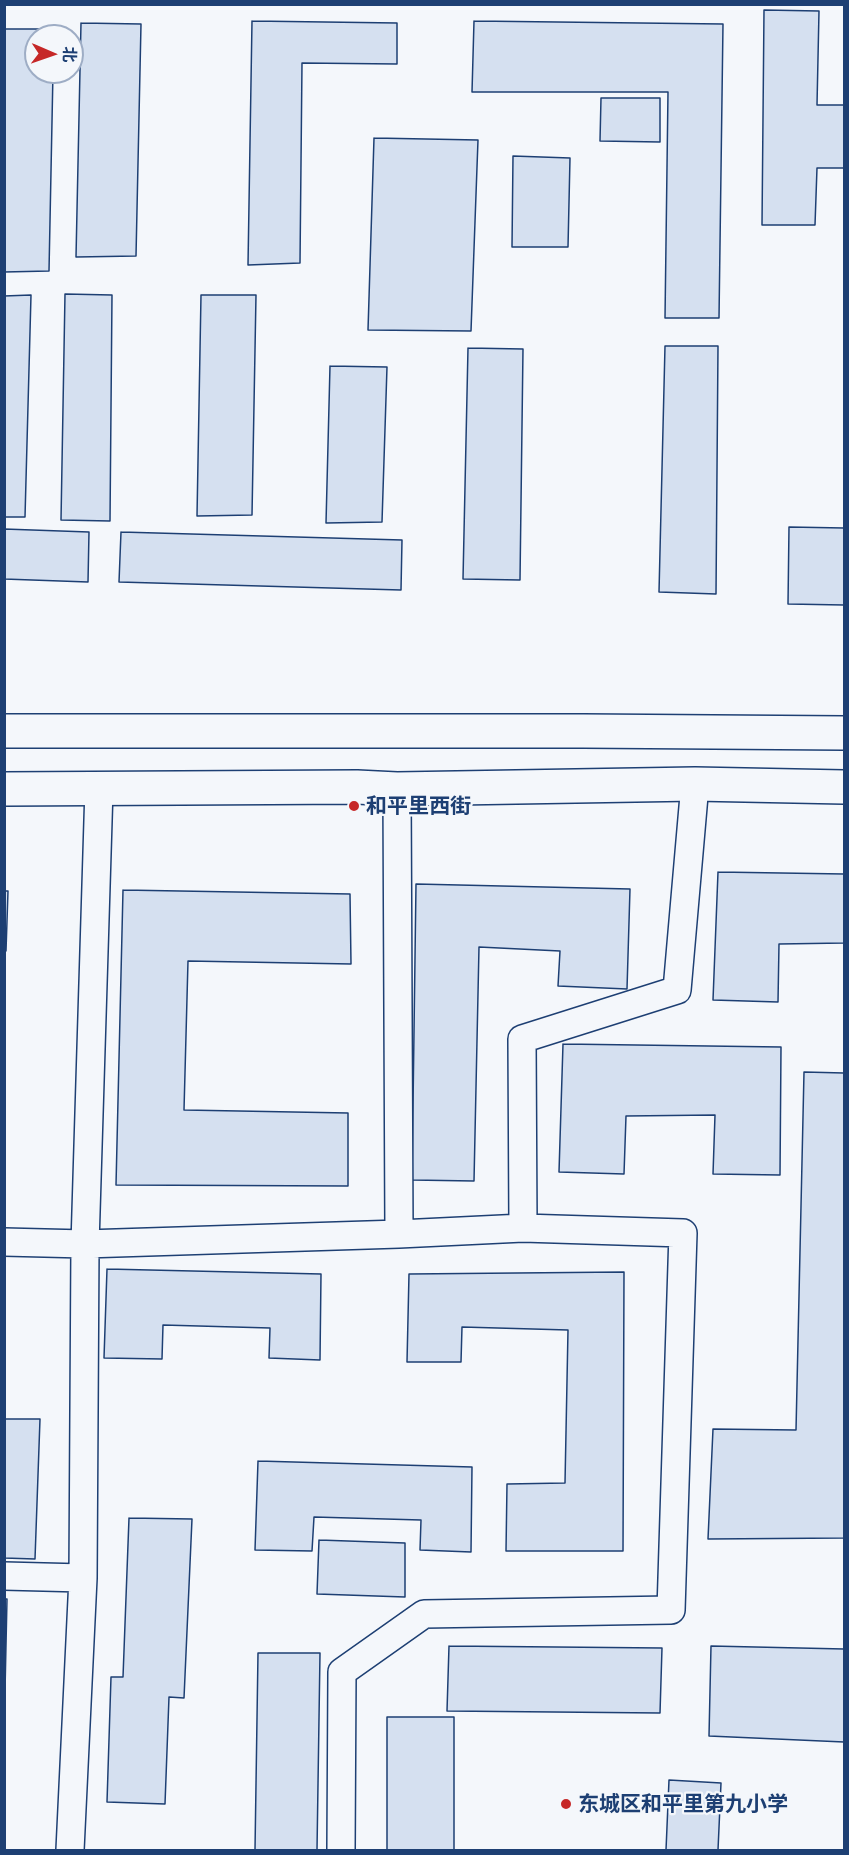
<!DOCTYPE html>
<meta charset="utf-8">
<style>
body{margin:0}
#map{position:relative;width:849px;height:1855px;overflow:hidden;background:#f4f7fb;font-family:Ubuntu,"Noto Sans SC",sans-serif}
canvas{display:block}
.frame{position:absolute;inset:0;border:6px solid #1d3f73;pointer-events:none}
.north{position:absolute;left:24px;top:24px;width:60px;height:60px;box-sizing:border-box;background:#f4f7fb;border:2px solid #9eadc5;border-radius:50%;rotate:92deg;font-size:16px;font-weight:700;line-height:24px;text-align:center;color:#1d3f73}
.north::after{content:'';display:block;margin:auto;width:21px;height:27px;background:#c62828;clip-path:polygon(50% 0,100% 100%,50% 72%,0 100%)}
</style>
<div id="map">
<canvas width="849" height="1855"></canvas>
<div class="frame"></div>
<div class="north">北</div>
</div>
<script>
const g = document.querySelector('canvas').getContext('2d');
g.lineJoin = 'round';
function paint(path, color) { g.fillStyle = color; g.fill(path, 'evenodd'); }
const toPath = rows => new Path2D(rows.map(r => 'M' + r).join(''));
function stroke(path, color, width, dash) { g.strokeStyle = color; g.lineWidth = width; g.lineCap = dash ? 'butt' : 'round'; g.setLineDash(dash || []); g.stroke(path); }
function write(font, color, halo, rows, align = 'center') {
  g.font = font + ' Ubuntu,"Noto Sans SC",sans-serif'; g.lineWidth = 4.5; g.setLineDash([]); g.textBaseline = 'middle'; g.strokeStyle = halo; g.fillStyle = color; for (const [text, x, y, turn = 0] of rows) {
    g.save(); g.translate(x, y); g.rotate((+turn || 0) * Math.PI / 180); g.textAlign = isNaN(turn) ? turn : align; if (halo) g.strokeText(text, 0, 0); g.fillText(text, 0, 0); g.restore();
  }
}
const building = toPath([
 [764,10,819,11,817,105,844,105,844,168,817,168,815,225,762,225,764,10],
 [252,21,397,23,397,64,302,63,300,263,248,265,252,21],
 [474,21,723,24,719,318,665,318,668,92,472,92,474,21],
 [81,23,141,24,136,256,76,257,81,23],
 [4,29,54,29,54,36,36,36,36,72,53,72,49,271,4,272,4,29],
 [601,98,660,98,660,142,600,141,601,98],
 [374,138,478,140,471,331,368,330,374,138],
 [513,156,570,158,568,247,512,247,513,156],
 [65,294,112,295,110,521,61,520,65,294],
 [31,295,25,517,4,517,4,296,31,295],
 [201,295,256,295,252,515,197,516,201,295],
 [665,346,718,346,716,594,659,592,665,346],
 [468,348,523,349,520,580,463,579,468,348],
 [330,366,387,367,382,522,326,523,330,366],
 [789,527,844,528,844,605,788,604,789,527],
 [4,529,89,532,88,582,4,579,4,529],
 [121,532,402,540,401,590,119,582,121,532],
 [718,872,844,874,844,943,779,944,778,1002,713,1000,718,872],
 [416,884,630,889,627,989,558,986,560,951,479,947,474,1181,412,1180,416,884],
 [123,890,350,894,351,964,188,961,184,1110,348,1113,348,1186,116,1185,123,890],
 [4,891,8,891,6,951,4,951,4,891],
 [563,1044,781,1047,780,1175,713,1174,715,1115,626,1116,624,1174,559,1172,563,1044],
 [804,1072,844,1073,844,1538,708,1539,713,1429,796,1430,804,1072],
 [107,1269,321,1274,320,1360,269,1358,270,1328,163,1325,162,1359,104,1358,107,1269],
 [624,1272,623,1551,506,1551,507,1484,565,1483,568,1330,462,1327,461,1362,407,1362,409,1274,624,1272],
 [4,1419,40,1419,35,1559,4,1558,4,1419],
 [258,1461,472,1467,471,1552,420,1550,421,1520,314,1517,312,1551,255,1550,258,1461],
 [129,1518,192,1519,184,1698,169,1697,165,1804,107,1802,111,1677,123,1677,129,1518],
 [319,1540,405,1543,405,1597,317,1594,319,1540],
 [4,1599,7,1599,4,1737,4,1599],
 [449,1646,662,1648,660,1713,447,1711,449,1646],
 [711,1646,844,1649,844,1742,709,1736,711,1646],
 [258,1653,320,1653,317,1850,255,1850,258,1653],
 [387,1717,454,1717,454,1850,387,1850,387,1717],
 [669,1780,721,1783,718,1850,666,1850,669,1780]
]);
paint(building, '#d5e0f0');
stroke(building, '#1d3f73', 1.5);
const street = toPath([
 [397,789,399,1234],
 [523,1228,522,1039,677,990,695,784],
 [4,1242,85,1244,399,1234,523,1228,683,1233,671,1610,424,1614,342,1672,341,1850],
 [4,1576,83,1578],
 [70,1850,83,1578,85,1244,99,788]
]);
const primary = toPath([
 [4,731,583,731,844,733],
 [4,789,357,787,397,789,695,784,844,787]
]);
stroke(street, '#1d3f73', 30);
stroke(primary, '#1d3f73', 36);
stroke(street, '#f4f7fb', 27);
stroke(primary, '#f4f7fb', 33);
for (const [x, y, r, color] of [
 [354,806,6,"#c62828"],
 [566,1804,6,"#c62828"]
]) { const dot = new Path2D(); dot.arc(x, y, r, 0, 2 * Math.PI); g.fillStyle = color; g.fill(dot); stroke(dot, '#f4f7fb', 2); }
write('bold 21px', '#1d3f73', '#f4f7fb', [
 ["和平里西街",366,806],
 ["东城区和平里第九小学",578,1804]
], 'left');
</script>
